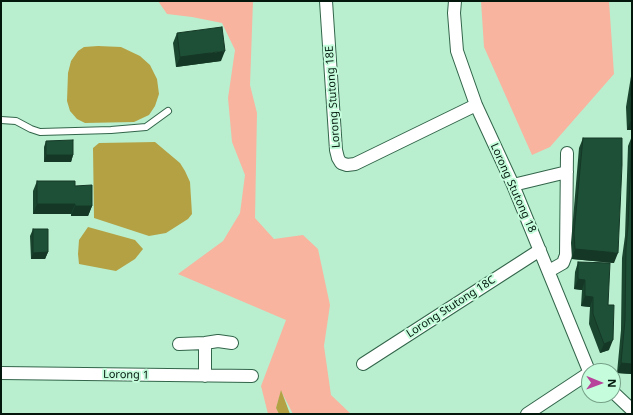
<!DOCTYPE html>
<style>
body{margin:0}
#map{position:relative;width:633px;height:415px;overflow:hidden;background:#b9efcf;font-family:"Noto Sans",sans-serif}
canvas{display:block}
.frame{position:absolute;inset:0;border:2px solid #03170d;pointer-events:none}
.north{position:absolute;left:581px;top:363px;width:40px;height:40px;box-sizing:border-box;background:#c5fddc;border:1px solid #77a189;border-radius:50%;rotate:91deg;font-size:11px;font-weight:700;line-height:16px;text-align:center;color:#03170d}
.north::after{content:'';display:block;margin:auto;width:14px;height:18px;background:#b7439b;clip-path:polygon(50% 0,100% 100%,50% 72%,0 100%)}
</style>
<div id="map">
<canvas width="633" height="415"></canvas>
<div class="frame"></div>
<div class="north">N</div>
</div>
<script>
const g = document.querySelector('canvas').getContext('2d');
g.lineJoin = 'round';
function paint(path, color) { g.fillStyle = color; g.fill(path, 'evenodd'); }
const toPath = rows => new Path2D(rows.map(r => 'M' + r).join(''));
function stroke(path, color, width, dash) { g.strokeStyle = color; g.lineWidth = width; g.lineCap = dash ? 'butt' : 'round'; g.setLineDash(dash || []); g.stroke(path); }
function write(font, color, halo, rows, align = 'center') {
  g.font = font + ' "Noto Sans",sans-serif'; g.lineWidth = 4; g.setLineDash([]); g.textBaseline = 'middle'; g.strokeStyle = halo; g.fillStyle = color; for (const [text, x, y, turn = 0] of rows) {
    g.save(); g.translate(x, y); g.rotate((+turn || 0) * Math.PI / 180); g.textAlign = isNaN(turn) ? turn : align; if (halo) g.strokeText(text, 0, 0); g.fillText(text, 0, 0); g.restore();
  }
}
paint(toPath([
 [158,1,253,1,250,85,257,113,255,218,274,239,303,235,318,249,330,305,324,346,331,395,351,414,293,414,281,391,276,408,279,414,268,414,261,386,286,320,178,274,223,241,240,213,245,175,232,142,228,98,235,50,222,23,192,17,167,14],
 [481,1,609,1,614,74,550,147,532,155,484,47]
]), '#f8b49f');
paint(toPath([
 [98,46,121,47,140,56,150,65,157,79,159,94,155,106,149,115,134,122,85,123,77,119,70,111,67,101,68,73,71,61,78,51,84,47],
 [155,142,180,163,185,171,190,182,192,214,188,219,166,233,149,236,94,218,93,148,99,143],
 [88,227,135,240,143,249,135,259,116,271,79,264,78,254,79,240],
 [281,390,290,414,279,414,276,408]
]), '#b4a144');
const lane = toPath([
 [1,120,16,121,31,129,40,132,111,130,146,127,168,111]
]);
const street = toPath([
 [326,1,336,150,338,158,341,163,347,165,355,164,476,105],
 [455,1,454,13,457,51,476,105,513,185,589,371],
 [513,185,567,172],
 [549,271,563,263,566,255,567,153],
 [205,343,205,376],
 [179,344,205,343,218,341,232,343],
 [363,364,540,250],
 [1,373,252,376],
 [613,392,632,410],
 [527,414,589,373]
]);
stroke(lane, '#32654a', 8);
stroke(street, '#32654a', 14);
stroke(lane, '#fff', 6);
stroke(street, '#fff', 12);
paint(toPath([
 [177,33,221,61,176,67,173,43],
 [632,70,632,130,627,130,626,107],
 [632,136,632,374,617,373,621,330,622,258,625,236,628,146],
 [583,138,614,263,572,259,571,243,579,148],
 [46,141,73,155,71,162,44,162,44,147],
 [37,181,75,186,92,206,88,216,71,216,71,214,33,214,33,191],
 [33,229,48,252,45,259,31,259,30,236],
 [578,262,608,305,609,350,600,353,589,324,590,307,581,306,582,290,574,289,575,272]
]), '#1a452f');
paint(toPath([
 [225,51,221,61,176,67,180,57],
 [631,120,632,120,632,130,627,130],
 [46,155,73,155,71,162,44,162],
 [37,204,75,204,71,214,33,214],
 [75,206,92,206,88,216,71,216],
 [575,249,618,253,614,263,572,259],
 [48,252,45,259,31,259,33,253],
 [578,279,585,280,582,290,574,289],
 [585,296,593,297,590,307,581,306],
 [613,340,609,350,600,353,604,344],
 [621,363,632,364,632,374,617,373]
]), '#153826');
const building = toPath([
 [222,27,225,51,180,57,177,33,222,27],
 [632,83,632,120,631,120,630,98,632,83],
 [632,136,632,364,621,363,625,320,626,248,628,226,632,136],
 [583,138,622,138,622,165,618,253,575,249,574,233,583,138],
 [73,140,73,155,46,155,46,141,73,140],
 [37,181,75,181,75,186,92,185,92,206,75,206,75,204,37,204,37,181],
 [33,229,48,229,48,252,33,253,33,229],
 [578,262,610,263,608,305,614,305,613,340,604,344,593,314,593,297,585,296,585,280,578,279,578,262]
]);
paint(building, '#1e5037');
stroke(building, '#153826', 1);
write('11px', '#03170d', '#c5fddc', [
 ["Lorong Stutong 18E",333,97,-94],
 ["Lorong Stutong 18",513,188,66],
 ["Lorong Stutong 18C",451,307,-33],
 ["Lorong 1",126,375,1]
]);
</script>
